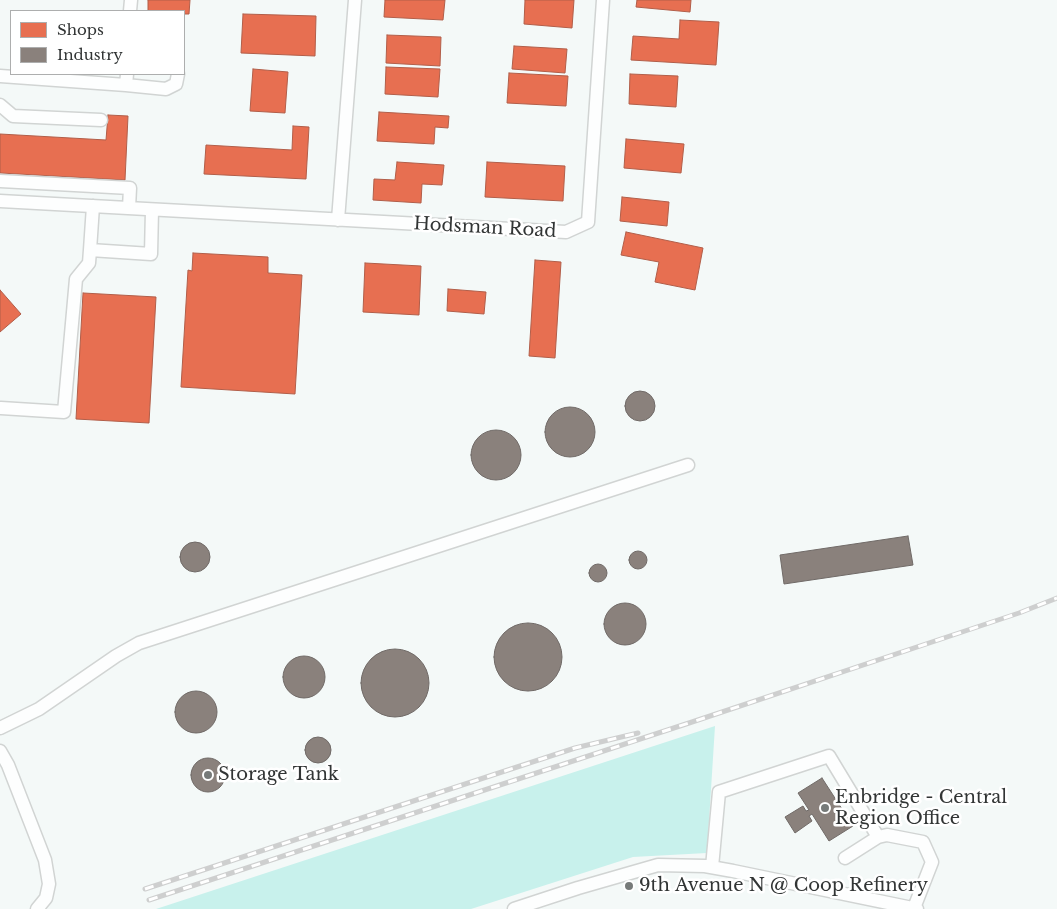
<!DOCTYPE html>
<style>
body{margin:0}
#map{position:relative;width:1057px;height:909px;overflow:hidden;background:#f4f9f8;font-family:"Libre Baskerville",serif}
canvas{display:block}
.legend{position:absolute;left:10px;top:10px;width:175px;height:65px;box-sizing:border-box;background:#fff;border:1px solid #adaeae;margin:0;padding:6px 9px;list-style:none;font-size:15px;color:#323535}
.legend li{display:flex;align-items:center;gap:10px;height:25px}
.legend b{width:25px;border:1px solid #adaeae}
</style>
<div id="map">
<canvas width="1057" height="909"></canvas>
<ul class="legend">
<li><b style="height:14px;background:#e76f51"></b>Shops</li>
<li><b style="height:14px;background:#8a817c"></b>Industry</li>
</ul>
</div>
<script>
const g = document.querySelector('canvas').getContext('2d');
g.lineJoin = 'round';
function paint(path, color) { g.fillStyle = color; g.fill(path, 'evenodd'); }
const toPath = rows => new Path2D(rows.map(r => 'M' + r).join(''));
function stroke(path, color, width, dash) { g.strokeStyle = color; g.lineWidth = width; g.lineCap = dash ? 'butt' : 'round'; g.setLineDash(dash || []); g.stroke(path); }
function write(font, color, halo, rows, align = 'center') {
  g.font = font + ' "Libre Baskerville",serif'; g.lineWidth = 5; g.setLineDash([]); g.textBaseline = 'middle'; g.strokeStyle = halo; g.fillStyle = color; for (const [text, x, y, turn = 0] of rows) {
    g.save(); g.translate(x, y); g.rotate((+turn || 0) * Math.PI / 180); g.textAlign = isNaN(turn) ? turn : align; if (halo) g.strokeText(text, 0, 0); g.fillText(text, 0, 0); g.restore();
  }
}
paint(toPath([
 [715,726,707,853,633,857,471,909,156,909]
]), '#c8f1ec');
const shops = toPath([
 [148,0,190,0,189,14,184,14,184,11,148,11,148,0],
 [385,0,445,0,443,20,384,17,385,0],
 [525,0,574,0,572,28,524,24,525,0],
 [637,0,691,0,690,12,636,7,637,0],
 [243,14,316,16,315,56,241,53,243,14],
 [680,20,719,22,716,65,631,60,633,36,679,39,680,20],
 [387,35,441,37,440,66,386,63,387,35],
 [514,46,567,49,565,73,512,69,514,46],
 [386,67,440,69,438,97,385,94,386,67],
 [253,69,288,72,285,113,250,111,253,69],
 [509,73,568,76,566,106,507,103,509,73],
 [630,74,678,76,676,107,629,104,630,74],
 [379,112,449,116,448,128,435,127,434,144,377,141,379,112],
 [108,115,128,116,125,180,0,173,0,134,106,140,108,115],
 [293,126,309,127,306,179,204,174,206,145,292,150,293,126],
 [626,139,684,144,681,173,624,168,626,139],
 [397,162,444,165,442,185,422,184,421,203,373,200,374,179,395,180,397,162],
 [487,162,565,166,563,201,485,197,487,162],
 [622,197,669,202,667,226,620,221,622,197],
 [626,232,703,248,695,290,655,282,659,262,621,255,626,232],
 [193,253,268,257,268,273,302,275,295,394,181,387,188,270,192,271,193,253],
 [535,260,561,262,555,358,529,356,535,260],
 [365,263,421,266,419,315,363,312,365,263],
 [448,289,486,292,484,314,447,311,448,289],
 [0,290,21,314,0,332,0,290],
 [83,293,156,297,149,423,76,419,83,293]
]);
paint(shops, '#e76f51');
stroke(shops, '#b15e49', 1);
const industry = toPath([
 '625 406a15 15 0 1 1 30 0a15 15 0 1 1-30 0Z',
 '545 432a25 25 0 1 1 50 0a25 25 0 1 1-50 0Z',
 '471 455a25 25 0 1 1 50 0a25 25 0 1 1-50 0Z',
 [908,536,913,565,784,584,780,555,908,536],
 '180 557a15 15 0 1 1 30 0a15 15 0 1 1-30 0Z',
 '629 560a9 9 0 1 1 18 0a9 9 0 1 1-18 0Z',
 '589 573a9 9 0 1 1 18 0a9 9 0 1 1-18 0Z',
 '604 624a21 21 0 1 1 42 0a21 21 0 1 1-42 0Z',
 '494 657a34 34 0 1 1 68 0a34 34 0 1 1-68 0Z',
 '361 683a34 34 0 1 1 68 0a34 34 0 1 1-68 0Z',
 '283 677a21 21 0 1 1 42 0a21 21 0 1 1-42 0Z',
 '175 712a21 21 0 1 1 42 0a21 21 0 1 1-42 0Z',
 '305 750a13 13 0 1 1 26 0a13 13 0 1 1-26 0Z',
 '191 775a17 17 0 1 1 34 0a17 17 0 1 1-34 0Z',
 [822,778,853,826,829,841,812,814,809,816,812,821,795,833,785,817,803,806,806,811,809,810,798,793,822,778]
]);
paint(industry, '#8a817c');
stroke(industry, '#706a67', 1);
const minor = toPath([
 [130,11,131,0],
 [0,76,126,85,127,74],
 [126,85,166,89,176,84,178,74],
 [0,105,13,116,101,120],
 [0,181,130,188,129,208],
 [0,201,566,232,588,222,603,0],
 [93,206,90,250,151,254,152,210],
 [338,220,355,0],
 [1,408,64,412,76,279,89,263,90,250],
 [0,728,39,709,116,656,139,643,688,465],
 [0,751,8,765,45,860,49,884,46,898,37,909],
 [845,858,878,837,887,835,923,842,932,862,914,908],
 [712,867,719,792,829,756,878,837],
 [514,909,578,888,658,865,705,866,733,871,917,909]
]);
stroke(minor, '#d1d4d3', 15);
stroke(minor, '#fdfefe', 12);
const rail = toPath([
 [145,889,575,748,638,733],
 [149,900,692,722,1019,613,1057,598]
]);
stroke(rail, '#cecfcf', 5);
stroke(rail, '#fff', 3, [9]);
for (const [x, y, r, color] of [
 [208,775,5,"#767a79"],
 [825,808,5,"#767a79"],
 [629,886,5,"#767a79"]
]) { const dot = new Path2D(); dot.arc(x, y, r, 0, 2 * Math.PI); g.fillStyle = color; g.fill(dot); stroke(dot, '#fff', 2); }
write('18px', '#323535', '#fff', [
 ["Hodsman Road",485,228,3]
]);
write('18px', '#323535', '#fff', [
 ["Storage Tank",218,775],
 ["Enbridge - Central",835,798],
 ["Region Office",835,819],
 ["9th Avenue N @ Coop Refinery",639,886]
], 'left');
</script>
